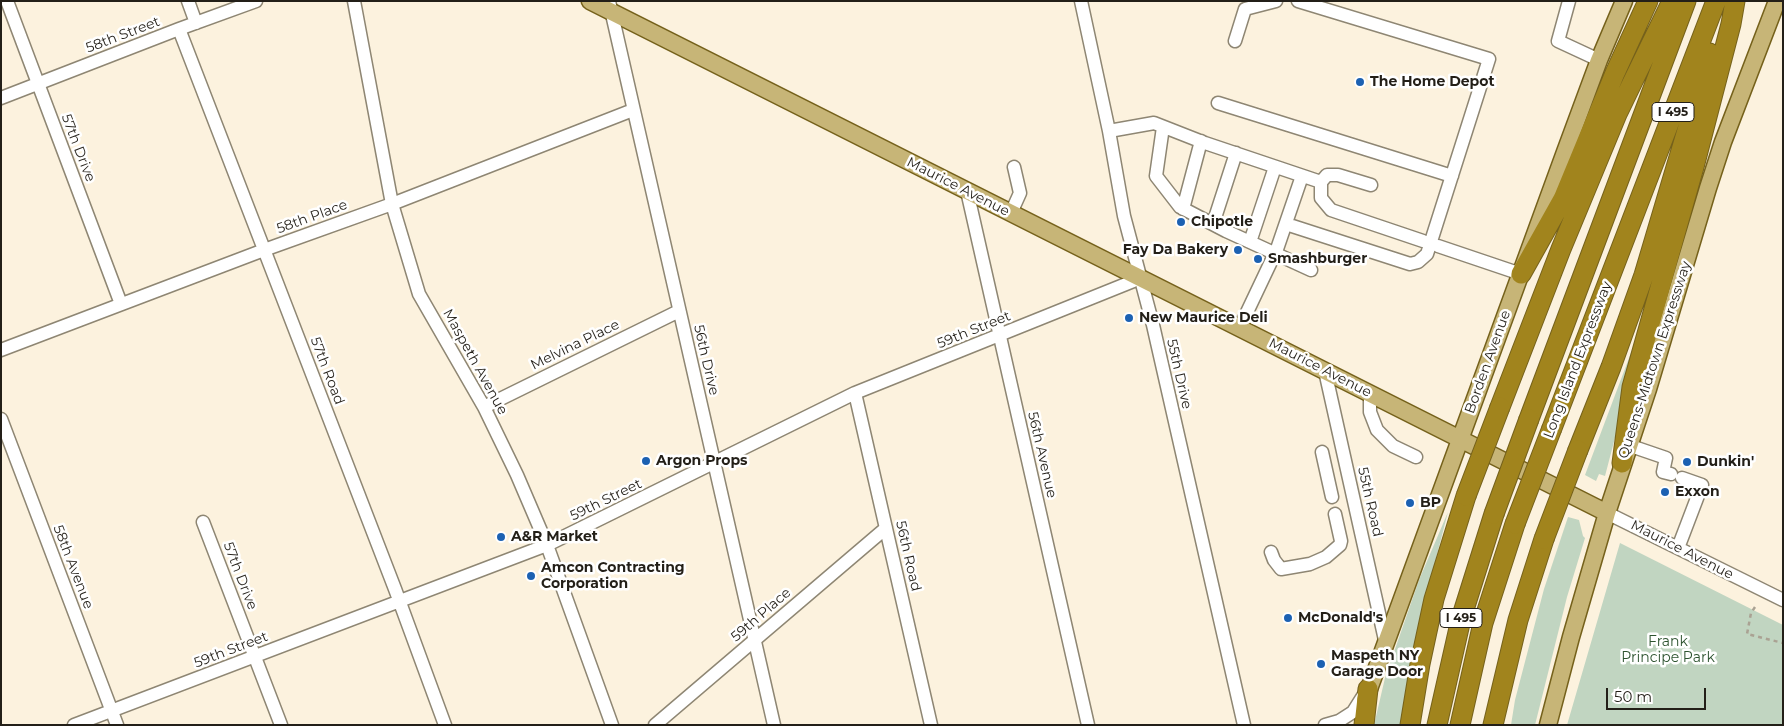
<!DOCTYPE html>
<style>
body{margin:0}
#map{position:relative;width:1784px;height:726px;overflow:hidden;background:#fcf2de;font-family:Montserrat,sans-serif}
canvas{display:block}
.frame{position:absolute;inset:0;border:2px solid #231f18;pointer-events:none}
.scale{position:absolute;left:1606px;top:688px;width:100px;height:22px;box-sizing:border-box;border:2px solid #231f18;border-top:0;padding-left:6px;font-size:15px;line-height:18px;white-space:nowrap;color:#231f18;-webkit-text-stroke:4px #fff;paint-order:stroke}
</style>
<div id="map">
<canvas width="1784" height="726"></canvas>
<div class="frame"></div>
<div class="scale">50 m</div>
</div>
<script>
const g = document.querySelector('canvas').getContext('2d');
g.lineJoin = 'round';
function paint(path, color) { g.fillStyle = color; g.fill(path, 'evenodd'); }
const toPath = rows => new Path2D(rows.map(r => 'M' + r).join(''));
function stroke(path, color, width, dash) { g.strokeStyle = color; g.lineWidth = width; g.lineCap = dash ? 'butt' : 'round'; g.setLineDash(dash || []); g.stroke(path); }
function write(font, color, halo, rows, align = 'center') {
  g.font = font + ' Montserrat,sans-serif'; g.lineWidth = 5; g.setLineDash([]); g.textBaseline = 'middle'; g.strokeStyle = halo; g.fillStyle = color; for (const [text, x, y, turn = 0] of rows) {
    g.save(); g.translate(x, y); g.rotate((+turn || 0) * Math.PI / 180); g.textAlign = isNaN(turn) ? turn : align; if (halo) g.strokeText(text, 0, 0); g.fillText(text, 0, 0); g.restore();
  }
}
paint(toPath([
 [1635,342,1627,392,1605,476,1599,474,1596,481,1585,475],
 [1448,512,1420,620,1401,725,1374,725,1385,678,1419,580],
 [1568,517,1579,520,1583,536,1585,538,1567,597,1535,725,1511,725,1515,700,1544,589],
 [1620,543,1783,625,1783,725,1567,725]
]), '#c1d5c1');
const minor = toPath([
 [7,1,121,304],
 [188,1,196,23],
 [354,1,392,204,419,294,484,407,517,475,547,545,612,725],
 [609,1,774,725],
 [1081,1,1109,131,1124,216,1153,325,1244,725],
 [1569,1,1558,41,1599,60],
 [179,29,395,589,445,725],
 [1235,41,1245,9,1276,1],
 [1,98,179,29,256,1],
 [1218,103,1452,176],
 [1163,127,1156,176,1180,207,1226,231,1311,270],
 [1109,131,1154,123,1205,143,1321,182,1321,198,1331,210,1423,241],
 [1321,182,1327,175,1338,175,1371,185],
 [967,191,1088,725],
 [1183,209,1201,141],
 [1011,213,1020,193,1014,167],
 [1213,224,1236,153],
 [1286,224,1410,264,1418,262,1427,254,1489,59,1298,1],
 [1250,242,1275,167],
 [1438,246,1521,274],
 [1240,327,1277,249,1302,176],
 [1,350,264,250,392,204,633,110],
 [1325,371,1385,640],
 [855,393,931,725],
 [1370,393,1370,412,1377,430,1393,446,1416,457],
 [484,407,679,311],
 [1,419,117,725],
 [1628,445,1666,458,1663,472,1671,474],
 [1322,452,1332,497],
 [1607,513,1783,600],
 [203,522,281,725],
 [1678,548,1702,485,1682,478],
 [1271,552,1274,560,1281,569,1310,564,1326,557,1340,545,1341,541,1335,514],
 [74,725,547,545,855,393,1141,278],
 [655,725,886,528],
 [1325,725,1339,721,1353,712,1365,693]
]);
const major = toPath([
 [590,1,1607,513],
 [1365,700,1565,152,1599,60,1624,1],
 [1548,725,1571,637,1607,513,1648,389,1708,188,1723,142,1777,1]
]);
const highway = toPath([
 [1521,274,1563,199,1615,73,1648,1],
 [1500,407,1561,249,1617,114,1672,1],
 [1529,419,1686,1],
 [1552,428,1716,1],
 [1578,450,1611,367,1644,275,1710,53],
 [1622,463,1632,387,1694,167,1731,24,1735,1],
 [1364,725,1368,689],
 [1410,725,1420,664,1434,599,1466,496],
 [1437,725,1461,619,1494,514],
 [1460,725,1483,623,1515,524],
 [1493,725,1518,620,1544,539]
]);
stroke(minor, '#8e8673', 15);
stroke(major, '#75611b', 19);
stroke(highway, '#75611b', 21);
stroke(toPath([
 [1755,607,1751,613,1747,634,1783,643]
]), '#aaa293', 2.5, [4, 4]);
stroke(minor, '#fff', 12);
stroke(major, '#c7b577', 16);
stroke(highway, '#a1841d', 19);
const highwayBridge = toPath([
 [1466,496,1500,407],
 [1494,514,1529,419],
 [1515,524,1552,428],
 [1544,539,1578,450]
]);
stroke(highwayBridge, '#75611b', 21, []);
stroke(highwayBridge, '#a1841d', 19);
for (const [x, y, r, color] of [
 [1360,82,5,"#1c61b2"],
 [1181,222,5,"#1c61b2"],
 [1238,250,5,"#1c61b2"],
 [1258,259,5,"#1c61b2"],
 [1129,318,5,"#1c61b2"],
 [646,461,5,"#1c61b2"],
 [1687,462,5,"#1c61b2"],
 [1665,492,5,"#1c61b2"],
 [1410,503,5,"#1c61b2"],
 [501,537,5,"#1c61b2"],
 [531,576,5,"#1c61b2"],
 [1288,618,5,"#1c61b2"],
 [1321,664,5,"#1c61b2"]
]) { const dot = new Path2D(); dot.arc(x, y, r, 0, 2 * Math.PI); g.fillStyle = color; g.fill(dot); stroke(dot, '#fff', 2); }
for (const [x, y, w] of [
 [1673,112,42],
 [1461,618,42]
]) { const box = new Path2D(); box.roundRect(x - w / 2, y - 9.5, w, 19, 4); g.fillStyle = '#fff'; g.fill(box); stroke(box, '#231f18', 1); }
write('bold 12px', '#231f18', null, [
 ["I 495",1673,112],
 ["I 495",1461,618]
]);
write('14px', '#231f18', '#fff', [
 ["58th Street",123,35,-21],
 ["57th Drive",78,148,69],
 ["Maurice Avenue",958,187,27],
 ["58th Place",312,217,-20],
 ["59th Street",974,330,-22],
 ["Melvina Place",575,345,-26],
 ["56th Drive",706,360,77],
 ["Long Island Expressway",1578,360,-69],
 ["Queens-Midtown Expressway",1655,360,-72],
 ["Maspeth Avenue",475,362,61],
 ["Borden Avenue",1488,362,-70],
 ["Maurice Avenue",1320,368,27],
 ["57th Road",327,371,69],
 ["55th Drive",1179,374,77],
 ["56th Avenue",1042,455,77],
 ["59th Street",606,500,-26],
 ["55th Road",1370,502,77],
 ["Maurice Avenue",1682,550,27],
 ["56th Road",908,556,77],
 ["58th Avenue",73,567,69],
 ["57th Drive",240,576,69],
 ["59th Place",761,615,-41],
 ["59th Street",231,650,-21]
]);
write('bold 14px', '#231f18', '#fff', [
 ["The Home Depot",1370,82],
 ["Chipotle",1191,222],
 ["Fay Da Bakery",1228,250,"right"],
 ["Smashburger",1268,259],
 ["New Maurice Deli",1139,318],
 ["Argon Props",656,461],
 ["Dunkin'",1697,462],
 ["Exxon",1675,492],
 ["BP",1420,503],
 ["A&R Market",511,537],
 ["Amcon Contracting",541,568],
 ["Corporation",541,584],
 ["McDonald's",1298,618],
 ["Maspeth NY",1331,656],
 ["Garage Door",1331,672]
], 'left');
write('14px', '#2d532f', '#fff', [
 ["Frank",1668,642],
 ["Principe Park",1668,658]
]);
</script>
